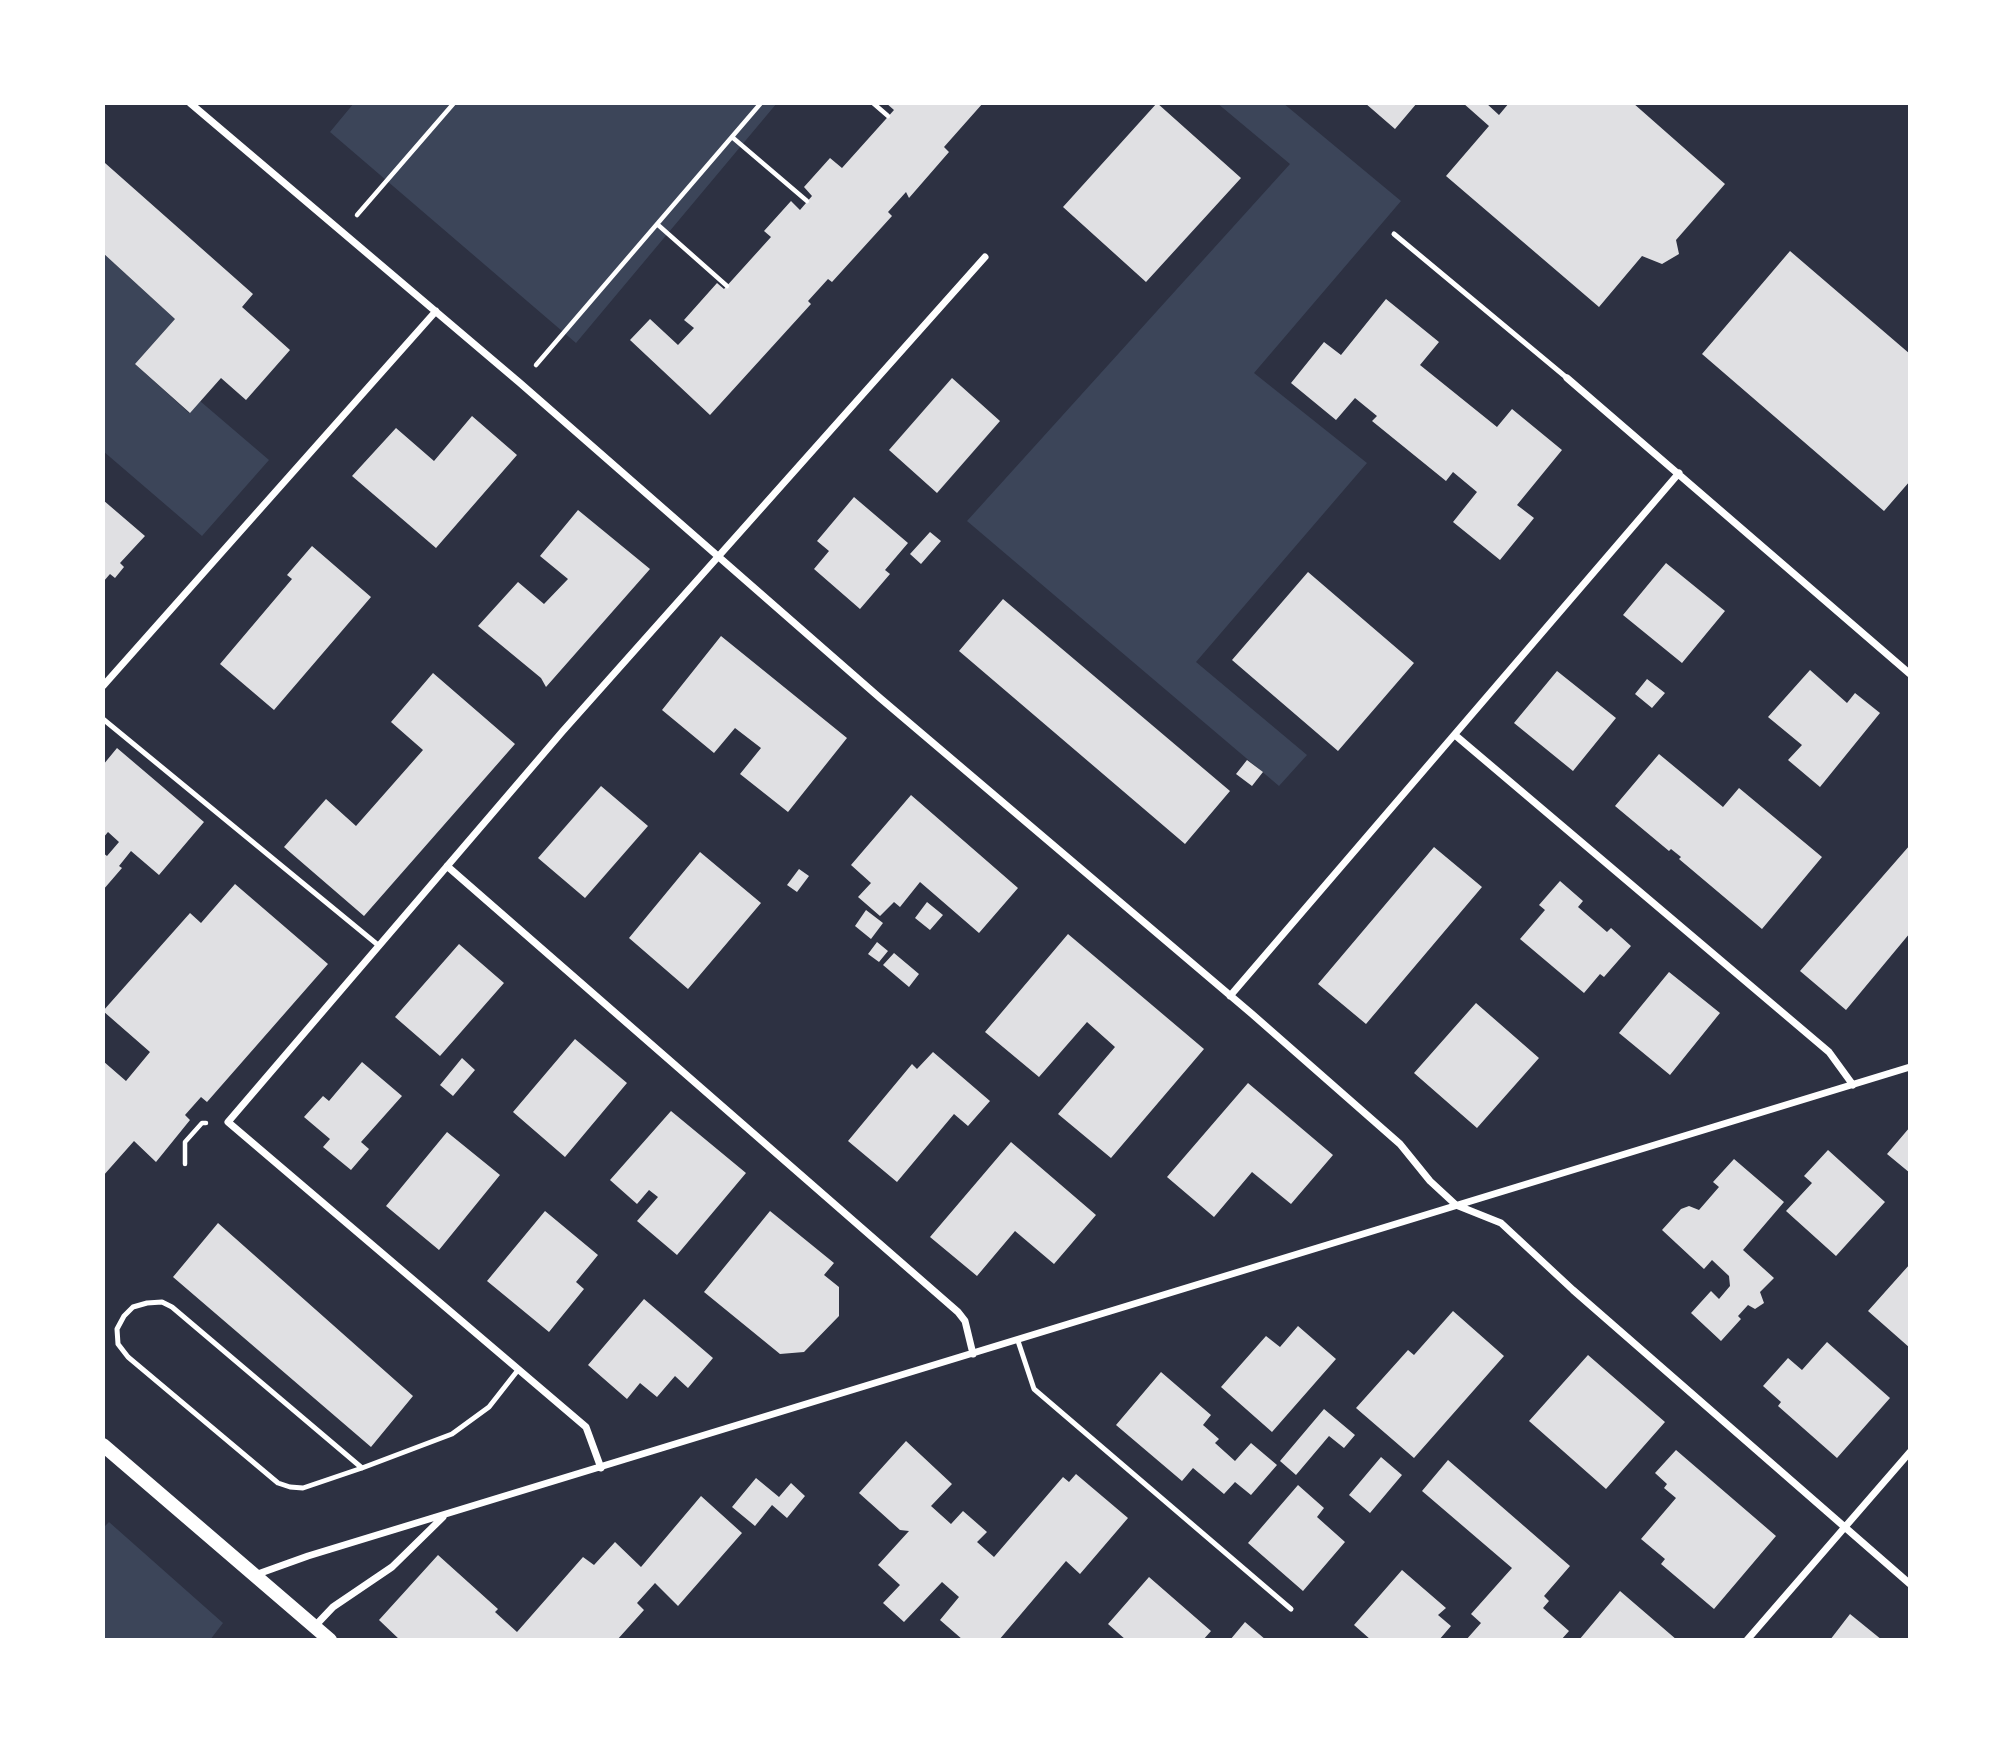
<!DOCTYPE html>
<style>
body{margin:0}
#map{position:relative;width:2013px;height:1743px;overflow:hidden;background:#2d3142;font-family:Manrope,sans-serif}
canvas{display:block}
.frame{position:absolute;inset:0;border:105px solid #fff;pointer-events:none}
</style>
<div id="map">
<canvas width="2013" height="1743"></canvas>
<div class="frame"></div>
</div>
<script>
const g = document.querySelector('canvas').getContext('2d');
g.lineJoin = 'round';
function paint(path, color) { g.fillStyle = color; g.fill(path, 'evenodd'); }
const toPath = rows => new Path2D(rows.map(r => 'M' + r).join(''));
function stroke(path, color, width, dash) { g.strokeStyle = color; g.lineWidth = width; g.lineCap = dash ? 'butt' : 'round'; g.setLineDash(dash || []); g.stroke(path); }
paint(toPath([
 [354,103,777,103,576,343,330,132],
 [1217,103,1283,103,1401,201,1254,373,1367,463,1196,662,1307,755,1279,786,967,521,1290,164],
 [103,253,175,319,135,364,189,413,200,401,269,460,202,536,103,451],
 [109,1522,223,1623,210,1640,103,1640,103,1528]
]), '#3c4559');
paint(toPath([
 [886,103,983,103,944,147,949,152,909,198,906,192,888,212,892,216,832,282,828,279,808,301,811,304,710,415,630,340,650,319,678,345,694,328,684,320,717,283,724,289,771,237,764,231,791,201,800,210,812,196,804,187,830,158,842,168,894,110],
 [1157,103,1241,178,1146,282,1063,207],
 [1365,103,1417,103,1395,129],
 [1463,103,1486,103,1499,115,1509,103,1633,103,1725,184,1676,240,1679,254,1662,264,1642,256,1599,307,1446,176,1489,126],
 [105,163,253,294,242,307,290,350,246,400,221,378,190,413,135,364,175,319,103,253],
 [1790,251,1910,354,1910,481,1884,511,1702,354],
 [1386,299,1439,342,1420,365,1497,427,1512,409,1562,450,1517,505,1534,518,1500,560,1453,522,1477,492,1453,472,1446,481,1372,421,1377,416,1355,398,1336,420,1291,383,1324,342,1341,355],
 [952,378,1000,421,937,493,889,450],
 [472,416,517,455,436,548,352,476,396,428,434,461],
 [854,497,908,543,885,570,890,574,860,609,814,569,829,551,817,541],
 [103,500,145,536,120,563,124,567,115,578,110,574,103,582],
 [578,510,650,569,546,687,541,678,478,626,518,582,544,604,568,579,540,556],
 [930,532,941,541,921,564,910,554],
 [312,546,371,597,274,710,220,664,292,579,287,575],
 [1666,563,1725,611,1682,663,1623,615],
 [1308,572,1414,663,1338,751,1232,660],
 [1003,599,1230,791,1185,844,959,651],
 [721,636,847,738,788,812,740,774,761,748,735,728,714,753,662,710],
 [1810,670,1847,703,1855,693,1880,713,1820,787,1788,760,1802,745,1768,717],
 [1557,671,1616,718,1573,771,1514,723],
 [433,673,515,744,364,916,284,847,326,799,356,826,423,750,391,722],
 [1647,679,1665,693,1652,708,1635,694],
 [117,748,204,822,159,875,131,851,119,866,122,868,103,890,103,853,107,856,119,842,108,832,103,838,103,765],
 [1659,754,1723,807,1739,788,1822,857,1762,929,1679,859,1681,857,1671,849,1669,851,1615,806],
 [1247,760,1263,772,1252,786,1236,774],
 [601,786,648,826,585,898,538,858],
 [911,795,1018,888,979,933,920,882,900,907,894,902,880,916,858,897,871,883,851,865],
 [1910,845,1910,933,1846,1010,1800,971],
 [1434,847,1482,887,1366,1024,1318,984],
 [700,852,761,903,688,989,629,938],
 [799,869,809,876,797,892,787,885],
 [1560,881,1583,901,1578,907,1607,932,1611,928,1631,946,1604,977,1600,974,1584,993,1520,939,1545,910,1539,905],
 [235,884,328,964,207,1102,201,1097,185,1115,190,1120,156,1162,134,1141,103,1176,103,1061,126,1081,150,1052,103,1011,190,913,201,923],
 [927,902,943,915,930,930,915,918],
 [866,910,883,923,871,939,855,926],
 [1068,934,1204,1049,1111,1158,1058,1114,1115,1047,1087,1022,1039,1077,985,1032],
 [877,942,888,951,879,962,868,954],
 [459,944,504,983,440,1056,395,1017],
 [894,953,919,974,909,987,883,965],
 [1669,972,1720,1013,1670,1075,1619,1033],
 [1476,1003,1539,1058,1477,1128,1414,1073],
 [575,1039,627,1083,565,1157,513,1112],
 [933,1052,990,1101,968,1126,954,1114,897,1182,848,1141,912,1064,917,1069],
 [462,1058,475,1070,453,1096,440,1085],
 [362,1062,402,1096,361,1142,369,1149,351,1170,323,1147,330,1139,304,1117,323,1096,329,1101],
 [1248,1083,1333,1155,1291,1204,1252,1172,1214,1217,1167,1177],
 [671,1111,746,1173,677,1255,637,1221,658,1197,649,1190,637,1204,610,1180],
 [1910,1127,1910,1173,1887,1154],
 [447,1132,500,1175,439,1250,386,1206],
 [1011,1142,1096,1215,1054,1264,1015,1231,977,1276,930,1237],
 [1828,1150,1885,1202,1836,1256,1786,1211,1812,1183,1804,1176],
 [1734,1159,1784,1202,1743,1250,1774,1278,1760,1292,1764,1303,1755,1309,1748,1305,1738,1316,1741,1319,1721,1341,1691,1313,1711,1291,1719,1299,1730,1286,1729,1276,1712,1260,1704,1269,1662,1230,1681,1209,1689,1206,1699,1210,1719,1187,1713,1182],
 [545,1211,598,1255,576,1282,584,1289,549,1332,487,1281],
 [770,1211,834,1263,824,1275,839,1287,839,1316,804,1352,780,1354,704,1292],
 [218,1223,413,1396,371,1447,173,1277],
 [1910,1264,1910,1348,1868,1311],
 [644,1299,713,1358,688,1388,675,1376,657,1397,640,1383,627,1399,588,1365],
 [1453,1311,1504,1356,1414,1458,1356,1408,1408,1350,1414,1355],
 [1298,1326,1336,1359,1272,1432,1221,1387,1266,1336,1280,1347],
 [1827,1342,1890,1398,1837,1458,1778,1406,1781,1402,1763,1386,1788,1358,1802,1370],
 [1588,1355,1665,1422,1606,1489,1529,1421],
 [1161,1372,1211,1415,1203,1425,1219,1439,1215,1443,1235,1461,1251,1443,1277,1465,1251,1495,1235,1482,1224,1494,1193,1468,1182,1481,1116,1425],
 [1324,1409,1355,1435,1344,1448,1329,1436,1296,1475,1280,1461],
 [906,1441,952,1484,931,1506,951,1524,963,1511,987,1532,977,1542,994,1557,1063,1477,1069,1482,1076,1474,1128,1518,1080,1574,1066,1561,999,1640,963,1640,940,1620,959,1597,942,1582,904,1622,883,1603,900,1585,878,1565,909,1531,900,1530,859,1493],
 [1676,1450,1776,1536,1714,1609,1661,1564,1665,1559,1641,1539,1676,1498,1664,1488,1667,1484,1655,1473],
 [1381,1457,1402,1475,1370,1513,1349,1495],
 [1448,1460,1570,1566,1544,1596,1549,1601,1543,1608,1569,1631,1561,1640,1466,1640,1481,1623,1471,1614,1512,1568,1422,1491],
 [756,1478,779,1497,791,1483,805,1496,787,1518,772,1505,755,1526,732,1507],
 [1298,1485,1324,1508,1317,1517,1345,1542,1303,1591,1248,1543],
 [701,1496,742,1533,678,1606,655,1583,637,1603,644,1610,617,1640,400,1640,379,1620,438,1555,498,1609,495,1612,517,1632,583,1557,594,1565,615,1542,641,1567],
 [1402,1570,1446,1608,1438,1615,1451,1626,1439,1640,1371,1640,1354,1625],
 [1149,1577,1211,1631,1203,1640,1126,1640,1108,1624],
 [1620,1591,1677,1640,1579,1640],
 [1850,1614,1882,1640,1830,1640],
 [1245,1622,1266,1640,1230,1640]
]), '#e0e0e3');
stroke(toPath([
 [873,103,888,116],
 [732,137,807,201],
 [357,215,454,103],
 [657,224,727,286],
 [536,365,761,103],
 [185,1164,185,1142,202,1123,206,1123]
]), '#fff', 4.5);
stroke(toPath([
 [1394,234,1567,378],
 [103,719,378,945],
 [1018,1341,1034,1389,1291,1609],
 [362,1468,172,1307,162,1302,147,1303,133,1307,124,1316,117,1329,118,1344,128,1357,278,1483,290,1487,303,1488,362,1468,452,1434,489,1407,518,1370]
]), '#fff', 5);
stroke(toPath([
 [190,103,520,383,880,698,1252,1014,1400,1144,1430,1181,1456,1205,1501,1223,1573,1290,1910,1584],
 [1567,378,1910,674],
 [103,686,436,311],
 [1455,735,1829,1052,1853,1085],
 [447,866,958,1312,965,1321,973,1354],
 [1230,996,1679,473],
 [601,1468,586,1427,228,1122,562,732,985,257],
 [255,1575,308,1556,1910,1067],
 [315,1626,333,1607,392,1567,443,1517],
 [1747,1640,1910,1452]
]), '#fff', 7);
stroke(toPath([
 [103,1445,330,1640]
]), '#fff', 14);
</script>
